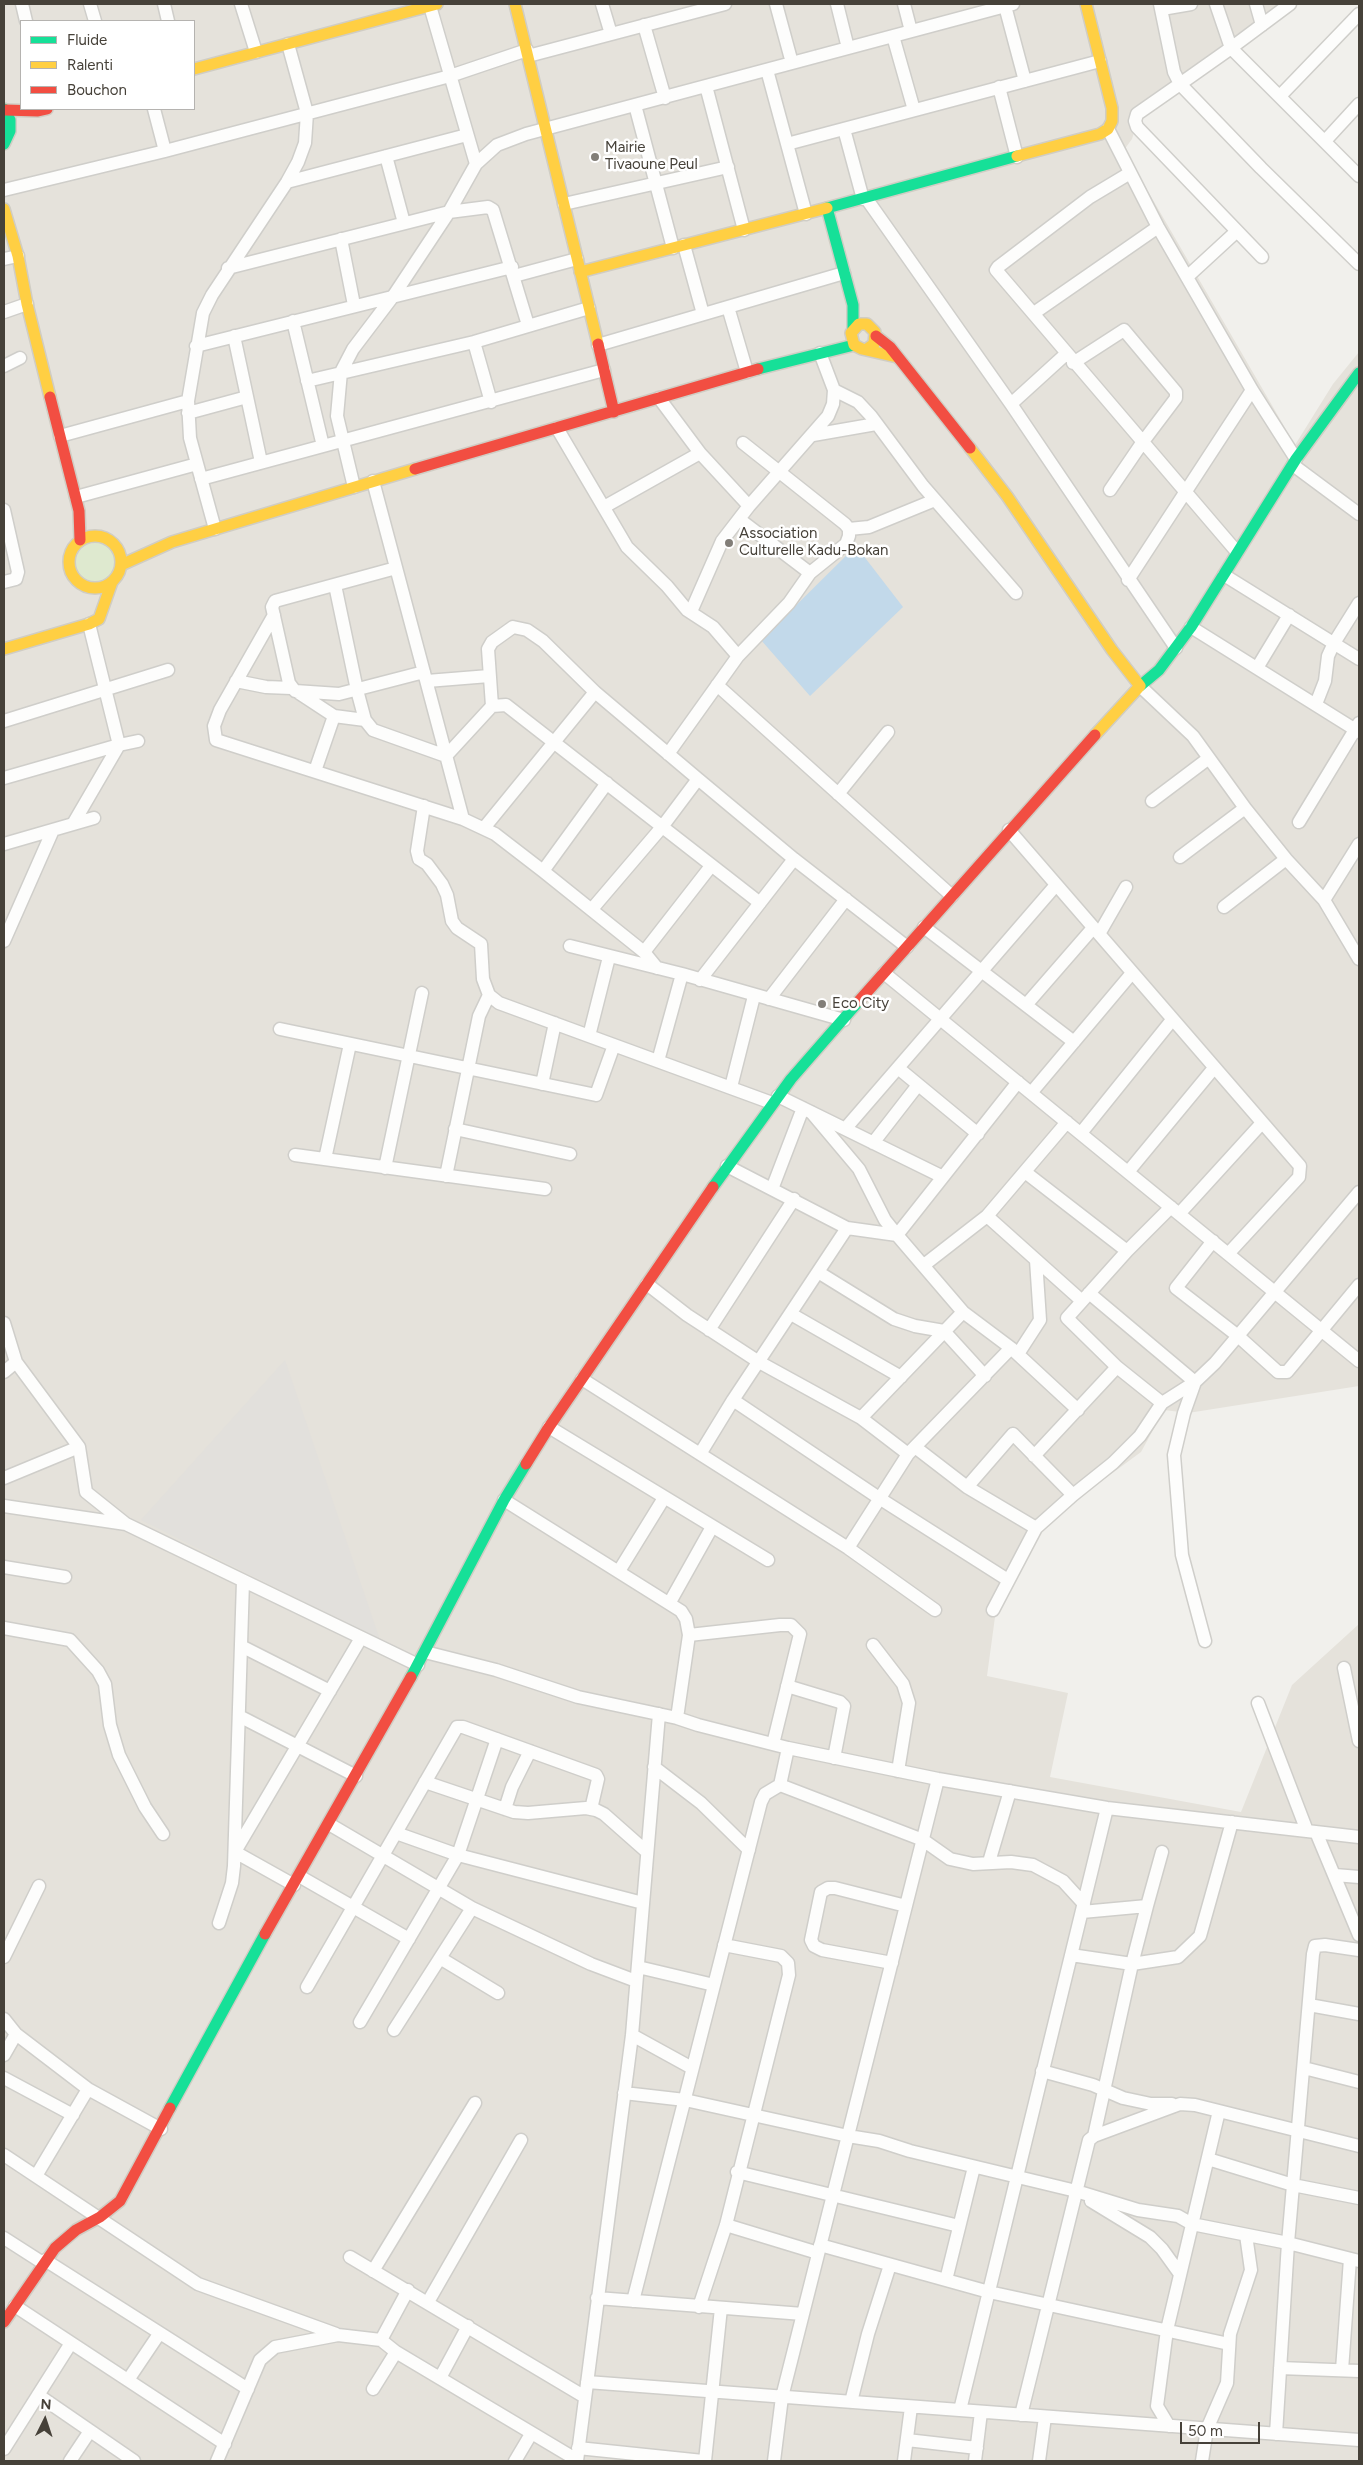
<!DOCTYPE html>
<style>
body{margin:0}
#map{position:relative;width:1363px;height:2465px;overflow:hidden;background:#f1f0ec;font-family:Figtree,sans-serif}
canvas{display:block}
.frame{position:absolute;inset:0;border:5px solid #464139;pointer-events:none}
.legend{position:absolute;left:20px;top:20px;width:175px;height:90px;box-sizing:border-box;background:#fff;border:1px solid #b5b3b0;margin:0;padding:6px 9px;list-style:none;font-size:15px;color:#464139}
.legend li{display:flex;align-items:center;gap:10px;height:25px}
.legend b{width:25px;border:1px solid #b5b3b0}
.north{position:absolute;left:20px;top:2395px;width:50px;height:50px;-webkit-text-stroke:4px #fff;paint-order:stroke;rotate:4deg;font-size:14px;font-weight:700;line-height:20px;text-align:center;color:#464139}
.north::after{content:'';display:block;margin:auto;width:18px;height:22px;background:#464139;clip-path:polygon(50% 0,100% 100%,50% 72%,0 100%)}
.scale{position:absolute;left:1180px;top:2422px;width:80px;height:22px;box-sizing:border-box;border:2px solid #464139;border-top:0;padding-left:6px;font-size:15px;line-height:18px;white-space:nowrap;color:#464139;-webkit-text-stroke:4px #fff;paint-order:stroke}
</style>
<div id="map">
<canvas width="1363" height="2465"></canvas>
<div class="frame"></div>
<ul class="legend">
<li><b style="height:6px;background:#16e098"></b>Fluide</li>
<li><b style="height:6px;background:#ffcf43"></b>Ralenti</li>
<li><b style="height:6px;background:#f24e42"></b>Bouchon</li>
</ul>
<div class="north">N</div>
<div class="scale">50 m</div>
</div>
<script>
const g = document.querySelector('canvas').getContext('2d');
g.lineJoin = 'round';
function paint(path, color) { g.fillStyle = color; g.fill(path, 'evenodd'); }
const toPath = rows => new Path2D(rows.map(r => 'M' + r).join(''));
function stroke(path, color, width, dash) { g.strokeStyle = color; g.lineWidth = width; g.lineCap = dash ? 'butt' : 'round'; g.setLineDash(dash || []); g.stroke(path); }
function write(font, color, halo, rows, align = 'center') {
  g.font = font + ' Figtree,sans-serif'; g.lineWidth = 5; g.setLineDash([]); g.textBaseline = 'middle'; g.strokeStyle = halo; g.fillStyle = color; for (const [text, x, y, turn = 0] of rows) {
    g.save(); g.translate(x, y); g.rotate((+turn || 0) * Math.PI / 180); g.textAlign = isNaN(turn) ? turn : align; if (halo) g.strokeText(text, 0, 0); g.fillText(text, 0, 0); g.restore();
  }
}
paint(toPath([
 [4,4,1296,4,1140,112,1132,139,1124,150,1295,445,1333,384,1359,352,1359,1386,1188,1413,1164,1410,1141,1452,1042,1525,995,1617,987,1676,1068,1693,1050,1777,1241,1812,1292,1685,1359,1624,1359,2461,4,2461],
 [21,21,194,21,194,109,21,109]
]), '#e5e2db');
paint(toPath([
 [285,1360,380,1640,141,1520]
]), '#e2e0dc');
paint(toPath([
 '75 564a21 21 0 1 1 42 0a21 21 0 1 1-42 0Z'
]), '#dee9cf');
paint(toPath([
 [856,546,903,607,810,696,761,640]
]), '#c2d9ea');
const street = toPath([
 [22,4,26,21],
 [90,4,95,21],
 [164,4,168,21],
 [241,4,256,52],
 [602,4,611,34],
 [776,4,792,63],
 [837,4,848,48],
 [904,4,911,31],
 [1160,4,1174,72,1180,84,1231,48,1359,176],
 [1216,4,1231,48,1290,4],
 [1256,4,1262,25],
 [430,6,476,164],
 [1005,6,1025,81],
 [1162,9,1191,4],
 [644,25,665,98],
 [893,36,914,110],
 [528,56,725,4],
 [767,70,806,214],
 [706,86,744,230],
 [999,87,1017,157],
 [1280,96,1359,14],
 [635,105,673,248],
 [154,109,165,151],
 [844,129,863,199],
 [1108,129,1158,227,1252,390,1296,459],
 [1325,141,1359,104],
 [787,144,1100,61],
 [386,156,404,223],
 [1130,173,1090,197,998,267,996,270,1237,552],
 [287,182,467,135],
 [4,190,165,151,450,76,527,50],
 [866,198,1011,404,1176,648],
 [564,204,728,167],
 [341,239,354,305],
 [684,245,703,314],
 [1262,257,1137,127,1135,121,1137,114,1180,84,1261,168,1359,264],
 [4,259,18,256],
 [228,268,449,212,488,207,493,210,528,325],
 [514,276,577,259],
 [1187,277,1237,231],
 [728,307,747,372],
 [4,312,27,304],
 [1034,313,1158,227],
 [293,321,323,446],
 [234,336,261,462],
 [474,342,491,402],
 [598,345,844,273],
 [196,346,512,267],
 [1073,363,1124,330,1176,392,1176,398,1142,443,1110,490],
 [4,366,20,358],
 [307,381,474,342,589,308],
 [834,390,858,402,871,416,923,486,1016,593],
 [659,398,700,453,749,506],
 [1011,404,1066,354],
 [188,413,247,397],
 [557,428,627,547,667,586,687,610,713,627,738,656],
 [813,435,876,424],
 [60,436,188,401],
 [1293,465,1359,514],
 [201,479,604,370],
 [373,481,463,819,495,834,543,871,644,952,657,968],
 [354,487,337,416,341,372,353,349,394,295,449,212,476,164,497,145,526,134,1013,4],
 [76,497,197,464],
 [604,507,700,453],
 [4,510,18,572,16,579,4,582],
 [739,519,810,573],
 [215,529,190,438,188,401,203,313,212,295,287,182,298,162,305,143,307,113,288,44],
 [849,529,869,527,935,500],
 [396,568,275,601,272,607,289,683,295,691,339,694,424,672],
 [1224,575,1359,659],
 [1128,580,1252,390],
 [335,585,357,690,365,720,373,730,446,756,492,706,506,705,760,903],
 [687,610,693,607,722,541,749,506,828,416,833,404,834,390,820,353],
 [274,615,220,710,214,726,216,740,463,819],
 [1191,627,1359,732],
 [1257,668,1289,615],
 [236,681,266,687,291,688],
 [427,681,489,676],
 [717,685,952,896],
 [1140,686,1193,736,1245,808,1286,859,1324,900,1359,959],
 [299,693,334,716],
 [1316,704,1325,681,1328,656,1334,643,1359,603],
 [492,706,488,649,492,642,513,627,527,630,543,641,595,692,698,779,794,859,907,947],
 [4,721,168,670],
 [668,754,738,656,789,603,810,573,846,544,849,536,849,529,845,524,743,443],
 [315,771,334,716,365,720],
 [4,778,119,745,138,741],
 [838,794,888,732],
 [1152,801,1209,758],
 [424,806,417,851,419,859,427,864,442,884,447,895,452,921,457,928,481,944,483,979,489,995,499,1003,772,1103],
 [1299,822,1359,723],
 [73,824,119,745,89,624],
 [484,828,595,692],
 [1009,830,1300,1166,1299,1177,1228,1254],
 [4,844,94,818],
 [1180,857,1245,808],
 [543,871,607,783],
 [1324,900,1359,844],
 [1224,907,1286,859],
 [592,909,662,827,698,779],
 [924,927,1074,1042],
 [1099,934,1126,887],
 [4,941,53,830],
 [570,946,682,974,844,1020],
 [644,952,711,866],
 [884,973,1359,1361],
 [700,980,794,859],
 [769,999,846,899],
 [1026,1005,1093,928],
 [280,1029,596,1095,614,1045],
 [589,1036,609,957],
 [658,1061,682,974],
 [898,1068,978,1134],
 [542,1084,555,1023],
 [731,1087,754,996],
 [1031,1093,1132,973],
 [778,1096,943,1177],
 [811,1112,859,1169,885,1220,897,1235,963,1312,1011,1348,1078,1410],
 [455,1129,570,1154],
 [845,1129,1056,885],
 [1081,1133,1172,1020],
 [873,1143,918,1085],
 [295,1155,545,1189],
 [325,1159,350,1044],
 [727,1166,847,1228,897,1235],
 [385,1168,422,993],
 [1025,1172,1127,1251],
 [1128,1172,1214,1068],
 [446,1176,479,1016,489,995],
 [772,1189,803,1108],
 [1179,1214,1261,1124],
 [987,1216,1082,1301],
 [897,1235,1018,1082],
 [1213,1241,1176,1288,1238,1336,1278,1372,1287,1372,1359,1285],
 [924,1265,987,1216,1067,1122],
 [818,1272,894,1319,915,1326,944,1331,985,1376],
 [647,1284,687,1315,759,1362,861,1418,908,1454],
 [1089,1293,1195,1382,1184,1413,1174,1455,1182,1555,1205,1641],
 [791,1314,901,1377],
 [4,1323,16,1362,79,1447,86,1492,126,1524,418,1665],
 [709,1330,794,1199],
 [1018,1354,1040,1320,1036,1260],
 [1117,1367,1162,1403],
 [4,1372,16,1362],
 [582,1379,848,1548,935,1610],
 [733,1400,879,1498,1008,1580],
 [861,1418,963,1312],
 [549,1427,768,1560],
 [915,1447,967,1487,1036,1528],
 [700,1454,733,1400,847,1228],
 [1034,1456,1117,1367,1067,1318,1127,1251,1171,1207],
 [4,1478,79,1447],
 [967,1487,1013,1434,1073,1495],
 [504,1500,681,1611,686,1619,689,1635,677,1718],
 [4,1506,126,1524],
 [848,1548,908,1454,1011,1348],
 [4,1567,65,1577],
 [619,1571,664,1498],
 [670,1602,712,1527],
 [993,1610,1036,1528,1073,1495,1113,1463,1140,1436,1162,1403,1195,1382,1215,1363,1359,1192],
 [4,1628,70,1640,98,1671,105,1684,110,1725,119,1755,145,1807,163,1834],
 [689,1635,780,1625,791,1625,800,1634,773,1744],
 [873,1645,903,1684,909,1703,898,1771],
 [241,1646,330,1691],
 [425,1652,496,1670,578,1697,677,1718,698,1725,788,1748,938,1779,1107,1808,1359,1837],
 [1344,1668,1359,1741],
 [787,1686,840,1702,844,1706,834,1758],
 [1258,1703,1307,1831],
 [239,1716,356,1776],
 [654,1767,701,1803,749,1850],
 [425,1782,514,1812,528,1813,586,1808,596,1810,604,1814,647,1852],
 [780,1785,923,1840,950,1859,973,1864,1011,1862,1033,1865,1063,1881,1084,1904],
 [505,1809,512,1787,530,1751],
 [329,1824,472,1908,591,1964,636,1981],
 [1316,1832,1359,1935],
 [396,1833,458,1855,643,1903],
 [236,1850,361,1638],
 [235,1852,294,1885],
 [989,1862,1010,1791],
 [1335,1875,1359,1877],
 [299,1876,409,1939],
 [1082,1912,1147,1906,1162,1852],
 [219,1923,232,1883,234,1866,243,1581],
 [1071,1955,1132,1964,1147,1906],
 [4,1957,39,1886],
 [440,1958,498,1993],
 [892,1963,822,1950,814,1946,811,1940,821,1892,828,1888,835,1888,906,1906],
 [638,1967,714,1985],
 [307,1987,457,1727,463,1727,596,1775,598,1779,591,1809],
 [1309,2005,1359,2014],
 [4,2019,16,2034,88,2089,161,2129],
 [360,2022,458,1855,497,1739],
 [394,2030,472,1908],
 [632,2035,692,2068],
 [4,2055,16,2034],
 [1304,2068,1359,2082],
 [1042,2071,1093,2085,1123,2098,1151,2104,1172,2104],
 [4,2078,73,2115],
 [624,2093,685,2100,848,2136,879,2141,910,2151,1076,2191,1138,2210,1178,2216,1192,2224,1288,2243,1359,2261],
 [1094,2136,1132,1964,1178,1957,1200,1936,1232,1822],
 [4,2155,198,2284,336,2334],
 [1208,2159,1293,2185,1359,2198],
 [737,2172,959,2226],
 [36,2176,88,2089],
 [1091,2201,1150,2237,1162,2249,1180,2274],
 [726,2225,818,2253],
 [4,2238,43,2263],
 [820,2245,989,2292,1229,2344],
 [350,2257,585,2397],
 [45,2260,248,2389],
 [373,2271,475,2103],
 [946,2280,974,2167],
 [597,2298,803,2314],
 [633,2301,761,1802,765,1794,780,1785,788,1748],
 [428,2302,521,2140],
 [15,2306,225,2444],
 [699,2307,726,2225,789,1975,788,1963,781,1956,724,1945],
 [381,2340,408,2290],
 [1280,2368,1359,2371],
 [1342,2370,1350,2259],
 [440,2378,468,2326],
 [128,2380,159,2334],
 [587,2382,1359,2440],
 [373,2389,396,2352],
 [38,2395,134,2461],
 [851,2402,868,2334,890,2265],
 [960,2410,1107,1808],
 [1021,2415,1089,2140,1094,2136,1180,2104,1195,2105,1359,2146],
 [1169,2426,1157,2406,1167,2330,1219,2111],
 [1276,2434,1288,2243,1313,1954,1315,1946,1325,1945,1359,1950],
 [907,2440,977,2448],
 [578,2448,703,2461],
 [4,2449,71,2343],
 [70,2461,90,2431],
 [217,2461,260,2360,275,2347,338,2335,381,2340,396,2352,577,2460],
 [515,2461,531,2434],
 [577,2461,632,2035,659,1714],
 [705,2461,721,2308],
 [774,2461,782,2397,938,1779],
 [904,2461,911,2407],
 [975,2461,981,2412],
 [1039,2461,1045,2417],
 [1202,2461,1207,2429,1227,2383,1230,2334,1251,2270,1246,2235]
]);
const fast = toPath([
 [4,109,10,120,10,131,4,144],
 [853,329,853,305,827,208,1017,156],
 [758,369,854,345],
 [1140,686,1159,670,1191,627,1296,459,1359,373],
 [713,1187,791,1079,859,1001],
 [411,1677,504,1500,526,1464],
 [170,2108,265,1934]
]);
const slow = toPath([
 [515,4,598,344],
 [194,69,437,4],
 [1017,156,1100,134,1108,129,1112,121,1112,108,1086,4],
 [4,209,18,256,27,304,50,397],
 [580,272,827,208],
 [867,349,874,344,875,332,867,324,859,324,851,333,854,345,862,349,897,357],
 [970,448,1007,496,1112,650,1140,686,1095,735],
 '69 562a26 26 0 1 1 52 0a26 26 0 1 1-52 0Z',
 [121,565,172,542,415,469],
 [4,649,89,624,99,619,112,582]
]);
const jam = toPath([
 [5,110,38,111,47,109],
 [876,336,890,347,970,448],
 [598,344,614,412],
 [50,397,79,511,80,540],
 [415,469,758,369],
 [859,1001,1095,735],
 [526,1464,549,1427,713,1187],
 [265,1934,411,1677],
 [4,2322,55,2248,76,2230,100,2217,120,2201,170,2108]
]);
stroke(street, '#cfceca', 15);
stroke(fast, '#d0cdc4', 14);
stroke(slow, '#d0cdc4', 14);
stroke(jam, '#d0cdc4', 14);
stroke(street, '#fdfdfc', 12);
stroke(fast, '#16e098', 11);
stroke(slow, '#ffcf43', 11);
stroke(jam, '#f24e42', 11);
for (const [x, y, r, color] of [
 [595,157,5,"#827e78"],
 [729,543,5,"#827e78"],
 [822,1004,5,"#827e78"]
]) { const dot = new Path2D(); dot.arc(x, y, r, 0, 2 * Math.PI); g.fillStyle = color; g.fill(dot); stroke(dot, '#fff', 2); }
write('15px', '#464139', '#fff', [
 ["Mairie",605,148],
 ["Tivaoune Peul",605,165],
 ["Association",739,534],
 ["Culturelle Kadu-Bokan",739,551],
 ["Eco City",832,1004]
], 'left');
</script>
